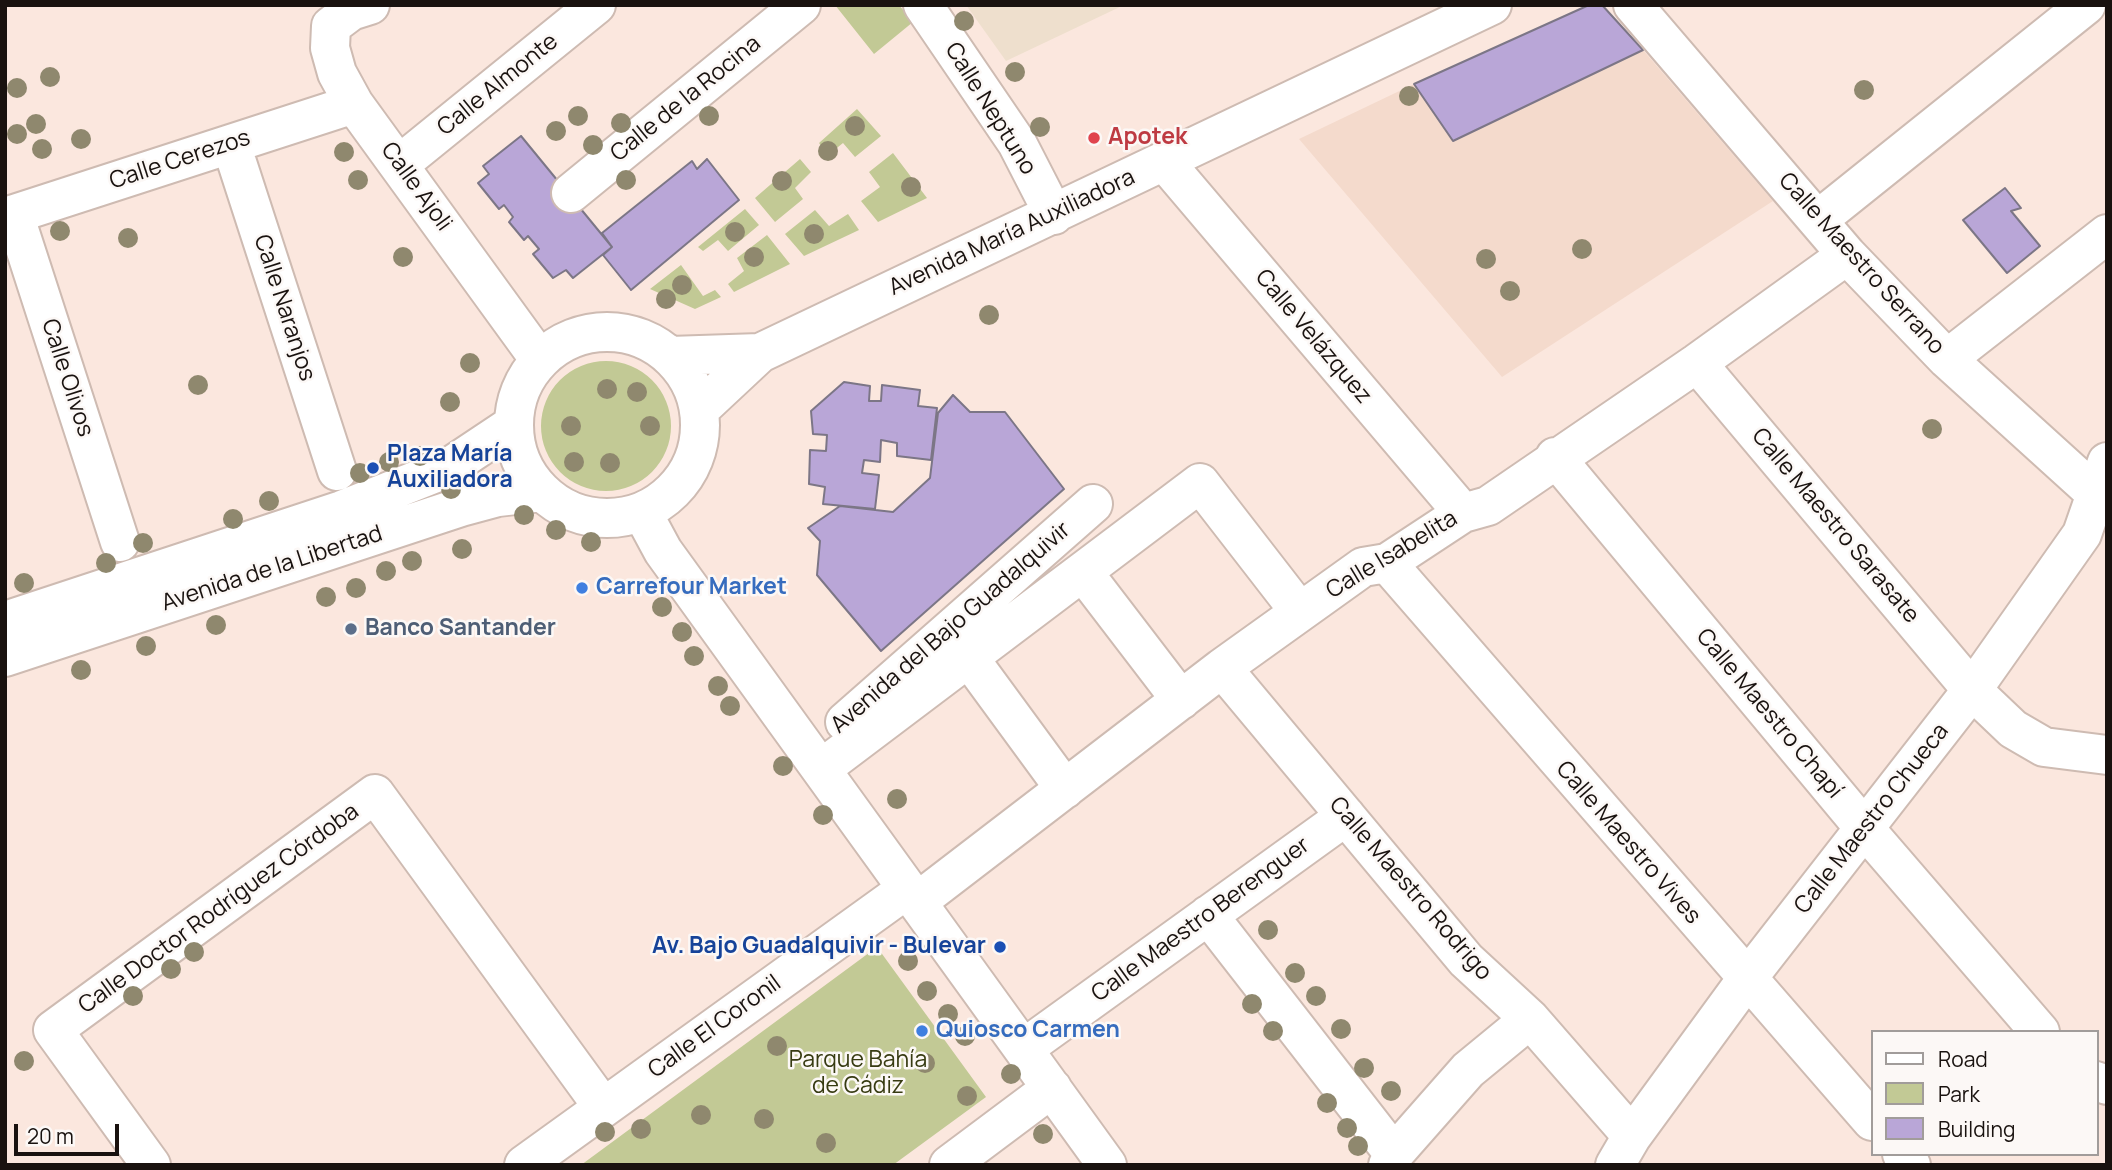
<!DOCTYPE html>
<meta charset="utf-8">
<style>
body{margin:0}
#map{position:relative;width:2112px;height:1170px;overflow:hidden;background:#fbe7de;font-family:Manrope,sans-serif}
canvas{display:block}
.frame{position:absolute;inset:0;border:7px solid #19120f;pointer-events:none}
.legend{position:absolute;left:1871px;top:1030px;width:228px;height:126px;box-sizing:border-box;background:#fcf8f6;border:2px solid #a19c9a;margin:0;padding:9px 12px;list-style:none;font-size:21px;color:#19120f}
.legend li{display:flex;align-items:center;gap:14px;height:35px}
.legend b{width:35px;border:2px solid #a19c9a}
.scale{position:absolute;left:14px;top:1124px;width:105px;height:32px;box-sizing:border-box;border:4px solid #19120f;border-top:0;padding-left:9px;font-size:21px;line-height:24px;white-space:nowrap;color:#19120f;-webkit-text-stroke:5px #fcf8f6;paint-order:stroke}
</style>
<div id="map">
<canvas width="2112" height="1170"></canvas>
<div class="frame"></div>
<ul class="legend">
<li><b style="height:9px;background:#fff"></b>Road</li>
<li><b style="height:19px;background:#c2c995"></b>Park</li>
<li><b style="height:19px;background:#b9a6d7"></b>Building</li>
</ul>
<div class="scale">20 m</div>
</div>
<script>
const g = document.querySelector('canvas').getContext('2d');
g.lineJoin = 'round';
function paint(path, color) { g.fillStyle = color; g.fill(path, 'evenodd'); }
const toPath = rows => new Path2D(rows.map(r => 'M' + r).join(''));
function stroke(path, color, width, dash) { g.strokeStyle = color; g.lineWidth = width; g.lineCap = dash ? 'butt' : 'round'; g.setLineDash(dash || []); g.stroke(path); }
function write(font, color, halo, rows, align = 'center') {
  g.font = font + ' Manrope,sans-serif'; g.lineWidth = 5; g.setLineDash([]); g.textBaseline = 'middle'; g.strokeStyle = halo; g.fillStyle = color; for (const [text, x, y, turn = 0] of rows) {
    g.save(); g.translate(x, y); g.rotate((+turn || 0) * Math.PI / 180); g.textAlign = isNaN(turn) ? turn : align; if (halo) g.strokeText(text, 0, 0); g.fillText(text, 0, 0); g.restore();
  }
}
paint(toPath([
 [1643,50,1773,201,1502,377,1299,139,1414,84,1453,141]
]), '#f4dacc');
paint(toPath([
 [966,5,1124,5,1006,61]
]), '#eedfcd');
paint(toPath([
 [835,5,899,5,913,22,874,54],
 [857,109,881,136,855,157,843,143,828,155,819,143],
 [893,153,927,198,878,222,861,201,880,187,869,172],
 [800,159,811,172,795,188,803,199,775,222,755,198],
 [745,209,759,225,728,251,718,240,703,251,698,247],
 [815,210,829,226,848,214,859,230,804,256,785,234],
 [767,235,790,264,734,292,728,284,744,271,737,258],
 [681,265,703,296,715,290,721,297,695,309,650,289],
 '541 426a65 65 0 1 1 130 0a65 65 0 1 1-130 0Z',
 [877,947,986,1097,893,1165,581,1165]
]), '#c2c995');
const building = toPath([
 [1589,5,1602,5,1643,50,1453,141,1414,84,1589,5],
 [521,136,612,247,573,278,566,270,553,278,533,254,539,249,528,236,524,240,509,222,513,217,504,205,499,209,478,183,489,174,483,166,521,136],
 [707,159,739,200,631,290,603,255,612,247,602,233,692,161,697,169,707,159],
 [2005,188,2021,208,2011,211,2040,246,2007,273,1963,220,2005,188],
 [844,382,870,386,869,401,881,401,882,385,920,390,918,406,937,408,931,460,897,456,897,443,881,440,880,462,864,460,862,473,879,475,875,509,823,504,825,487,809,484,810,450,826,451,827,435,813,434,811,411,844,382],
 [953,395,970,412,1005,412,1064,489,881,651,817,575,820,541,808,528,840,506,893,512,930,478,938,413,953,395]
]);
paint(building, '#b9a6d7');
stroke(building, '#7c7686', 2);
const minor = toPath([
 [370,5,351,11,331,26,330,48,337,73,354,104,540,360],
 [923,5,1017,143,1054,215],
 [1633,5,1847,255,1947,359,2107,504],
 [231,144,337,471],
 [1164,161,1463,513],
 [400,164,596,5],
 [571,193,801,5],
 [14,214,120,542],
 [5,217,354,104],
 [1819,219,2086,5],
 '514 425a93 93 0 1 1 186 0a93 93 0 1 1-186 0Z',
 [670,356,760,353],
 [1947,359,2107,234],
 [1697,363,1972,690,2013,729,2044,747,2107,755],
 [699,410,760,353,1492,5],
 [1555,457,1865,829,2040,1032],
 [642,512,663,551,1107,1165],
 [1387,563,1872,1121],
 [1083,572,1181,700],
 [5,621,342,510,448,468,514,424],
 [5,657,461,507,498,497,542,492],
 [969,658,1065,789],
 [1222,668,1466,960,1530,1019,1632,1136],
 [845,722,1093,504],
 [821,769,1200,483,1300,612],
 [917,902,1222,668,1363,567,1387,563,1463,513,1488,506,1697,363,1847,255],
 [1208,915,1394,1154],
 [1023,1049,1346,816],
 [2096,1081,2107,1085],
 [1902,1154,1911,1165],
 [151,1165,53,1030,375,794,603,1107],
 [524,1165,907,889],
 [949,1165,1052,1088],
 [1388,1165,1394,1154,1468,1070,1530,1019],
 [1615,1165,1632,1136,1746,980,1972,690,2082,534,2107,462]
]);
stroke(minor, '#cebbb2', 42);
stroke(minor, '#fff', 38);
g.fillStyle = '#8f886e';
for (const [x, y] of [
 [964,21],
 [1015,72],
 [50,77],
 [17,88],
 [1864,90],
 [1409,96],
 [578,116],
 [709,116],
 [621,123],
 [36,124],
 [855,126],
 [1040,127],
 [556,131],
 [17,134],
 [81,139],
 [593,145],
 [42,149],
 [828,151],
 [344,152],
 [358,180],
 [626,180],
 [782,181],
 [911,187],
 [60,231],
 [735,232],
 [814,234],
 [128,238],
 [1582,249],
 [403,257],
 [754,257],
 [1486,259],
 [682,285],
 [1510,291],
 [666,299],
 [989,315],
 [470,363],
 [198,385],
 [607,389],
 [637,392],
 [450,402],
 [571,426],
 [650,426],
 [1932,429],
 [420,456],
 [389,462],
 [574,462],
 [610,463],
 [360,473],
 [451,489],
 [269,501],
 [524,515],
 [233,519],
 [556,530],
 [591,542],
 [143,543],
 [462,549],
 [412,561],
 [106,563],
 [386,571],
 [24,583],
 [356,588],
 [326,597],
 [662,607],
 [216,625],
 [682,632],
 [146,646],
 [694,656],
 [81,670],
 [718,686],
 [730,706],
 [783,766],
 [897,799],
 [823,815],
 [1268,930],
 [194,952],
 [908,961],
 [171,969],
 [1295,973],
 [927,991],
 [133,996],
 [1316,996],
 [1252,1004],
 [948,1014],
 [1341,1029],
 [1273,1031],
 [965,1036],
 [777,1046],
 [24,1061],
 [925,1063],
 [1364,1068],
 [1011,1074],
 [1391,1091],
 [967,1096],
 [1327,1103],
 [701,1115],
 [764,1119],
 [1347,1128],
 [641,1129],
 [605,1132],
 [1043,1134],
 [826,1143],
 [1358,1146]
]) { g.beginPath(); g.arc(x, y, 10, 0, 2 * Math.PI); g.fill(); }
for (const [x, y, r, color] of [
 [1094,138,7,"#e0444e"],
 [373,468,7,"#1a4fb4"],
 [582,588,7,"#3f7fe0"],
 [351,629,7,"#5c6f8a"],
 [1000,947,7,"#1a4fb4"],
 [922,1031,7,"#3f7fe0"]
]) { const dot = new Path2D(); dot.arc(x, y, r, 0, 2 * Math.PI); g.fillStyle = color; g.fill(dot); stroke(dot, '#fcf8f6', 2.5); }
write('23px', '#19120f', '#fcf8f6', [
 ["Calle Almonte",498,85,-39],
 ["Calle de la Rocina",686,99,-39],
 ["Calle Neptuno",990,109,58],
 ["Calle Cerezos",180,160,-18],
 ["Calle Ajoli",416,187,54],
 ["Avenida María Auxiliadora",1012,233,-25],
 ["Calle Maestro Serrano",1861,264,48],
 ["Calle Naranjos",284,308,72],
 ["Calle Velázquez",1313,337,50],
 ["Calle Olivos",67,378,72],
 ["Calle Maestro Sarasate",1835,526,50],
 ["Calle Isabelita",1392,555,-31],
 ["Avenida de la Libertad",272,569,-18],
 ["Avenida del Bajo Guadalquivir",951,628,-41],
 ["Calle Maestro Chapí",1769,714,50],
 ["Calle Maestro Chueca",1872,819,-52],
 ["Calle Maestro Vives",1628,843,49],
 ["Calle Maestro Rodrigo",1410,889,49],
 ["Calle Doctor Rodríguez Córdoba",219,909,-36],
 ["Calle Maestro Berenguer",1201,920,-36],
 ["Calle El Coronil",715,1027,-36]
]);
write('bold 23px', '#be3a42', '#fcf8f6', [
 ["Apotek",1108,138]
], 'left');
write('bold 23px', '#164399', '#fcf8f6', [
 ["Plaza María",387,455],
 ["Auxiliadora",387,481],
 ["Av. Bajo Guadalquivir - Bulevar",986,947,"right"]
], 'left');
write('bold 23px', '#366cbe', '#fcf8f6', [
 ["Carrefour Market",596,588],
 ["Quiosco Carmen",936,1031]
], 'left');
write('bold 23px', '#4e5e75', '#fcf8f6', [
 ["Banco Santander",365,629]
], 'left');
write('23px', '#373b12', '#fcf8f6', [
 ["Parque Bahía",858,1061],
 ["de Cádiz",858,1087]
]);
</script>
